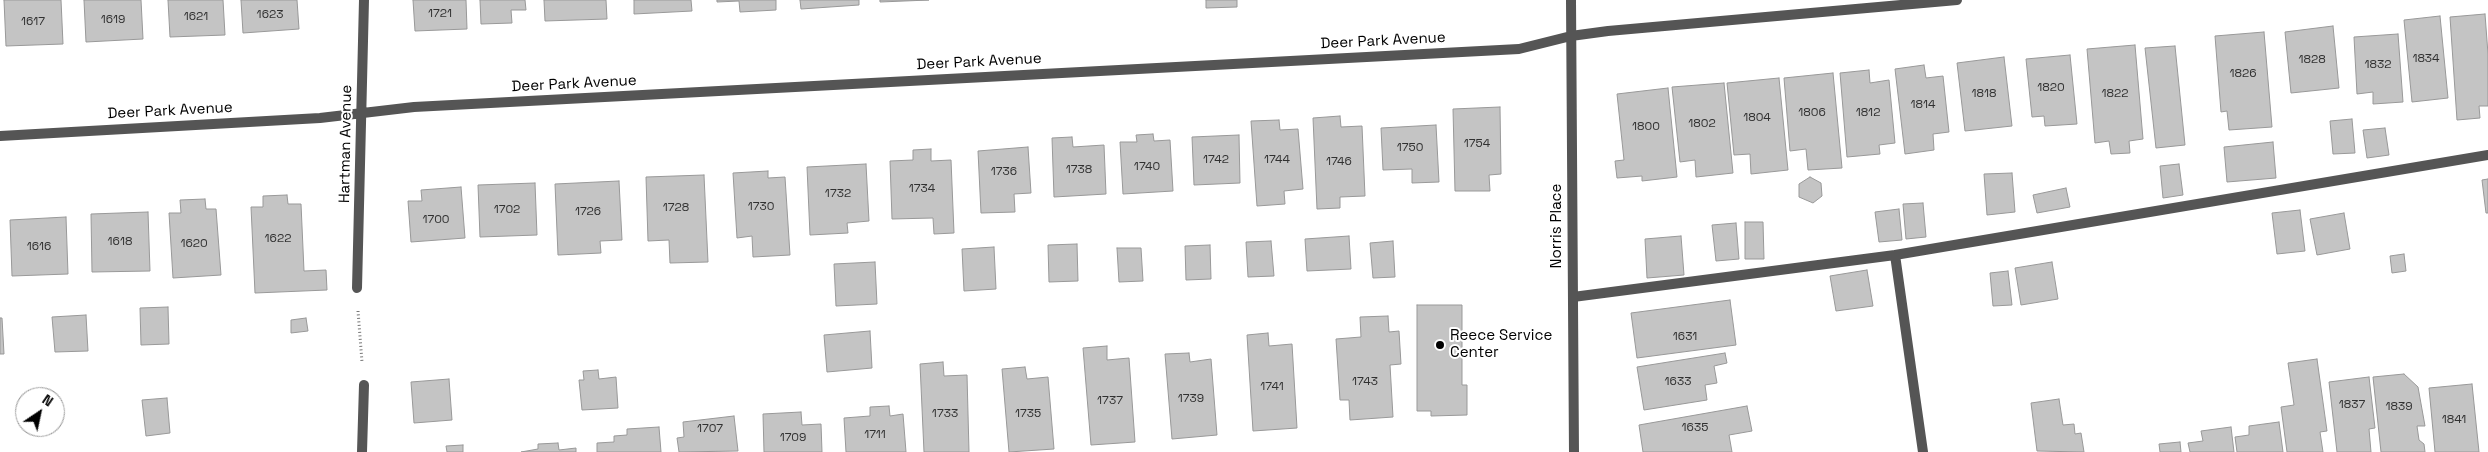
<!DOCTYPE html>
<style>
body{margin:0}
#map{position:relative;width:2488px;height:452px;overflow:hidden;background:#fff;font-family:"Space Grotesk",sans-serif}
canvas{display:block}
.north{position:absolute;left:15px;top:387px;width:50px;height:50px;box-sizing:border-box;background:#fff;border:1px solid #999;border-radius:50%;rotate:34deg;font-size:14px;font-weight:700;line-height:20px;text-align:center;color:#000}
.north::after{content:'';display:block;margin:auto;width:18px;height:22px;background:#000;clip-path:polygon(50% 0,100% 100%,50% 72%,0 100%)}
</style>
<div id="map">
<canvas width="2488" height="452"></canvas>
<div class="north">N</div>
</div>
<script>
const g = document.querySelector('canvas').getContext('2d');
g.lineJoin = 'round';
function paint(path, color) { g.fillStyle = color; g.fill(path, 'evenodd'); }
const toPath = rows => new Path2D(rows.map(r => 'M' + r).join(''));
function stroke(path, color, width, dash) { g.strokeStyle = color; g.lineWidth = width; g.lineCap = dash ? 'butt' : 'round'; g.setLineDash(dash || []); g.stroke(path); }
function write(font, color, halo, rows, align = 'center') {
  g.font = font + ' "Space Grotesk",sans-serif'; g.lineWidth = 4; g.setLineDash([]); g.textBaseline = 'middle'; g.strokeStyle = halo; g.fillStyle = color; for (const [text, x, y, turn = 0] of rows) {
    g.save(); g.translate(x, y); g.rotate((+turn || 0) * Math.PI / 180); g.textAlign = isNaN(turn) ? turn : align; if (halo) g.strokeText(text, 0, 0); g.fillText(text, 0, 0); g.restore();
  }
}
const building = toPath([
 [4,0,61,0,63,44,6,46,4,0],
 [84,0,141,0,143,39,86,42,84,0],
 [168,0,223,0,225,35,170,37,168,0],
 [241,0,297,0,299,29,243,33,241,0],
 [413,0,466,0,467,29,415,31,413,0],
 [480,0,525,0,526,10,511,10,512,23,481,24,480,0],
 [544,0,606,0,607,19,545,21,544,0],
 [634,0,691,0,692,11,634,14,634,0],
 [717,0,776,0,776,10,740,12,739,1,717,2,717,0],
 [800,0,859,0,859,5,801,9,800,0],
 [880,0,929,0,880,2,880,0],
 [1206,0,1237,0,1237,7,1206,8,1206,0],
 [2485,14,2488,54,2488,106,2479,106,2480,118,2457,120,2450,17,2485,14],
 [2440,16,2448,98,2412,102,2404,20,2440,16],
 [2333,26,2339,88,2291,93,2285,32,2333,26],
 [2264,32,2272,127,2229,130,2227,111,2221,112,2215,36,2264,32],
 [2398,34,2403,102,2373,104,2373,92,2357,94,2354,37,2398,34],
 [2135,45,2143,139,2129,141,2130,153,2111,154,2109,141,2095,143,2087,49,2135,45],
 [2175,46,2185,145,2156,148,2145,48,2175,46],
 [2070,55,2077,124,2045,126,2044,116,2032,117,2026,59,2070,55],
 [2004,57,2012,126,1965,131,1957,63,2004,57],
 [1924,65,1926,78,1943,76,1949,132,1933,134,1934,150,1905,154,1895,69,1924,65],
 [1869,70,1870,83,1889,80,1895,143,1879,145,1880,154,1847,157,1840,73,1869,70],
 [1833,73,1842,168,1808,170,1806,149,1790,151,1784,78,1833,73],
 [1779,78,1788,170,1751,174,1750,154,1734,155,1727,83,1779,78],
 [1724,83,1733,173,1696,177,1695,160,1680,162,1672,87,1724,83],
 [1668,88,1677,177,1642,181,1642,176,1617,178,1615,161,1624,160,1617,94,1668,88],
 [1500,107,1501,174,1489,175,1490,191,1455,191,1453,109,1500,107],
 [1340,116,1341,127,1362,126,1365,196,1340,197,1340,208,1317,209,1313,118,1340,116],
 [2352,119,2355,153,2333,154,2330,121,2352,119],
 [1279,120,1280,130,1298,129,1303,189,1284,191,1285,204,1257,206,1251,121,1279,120],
 [1436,125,1439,182,1412,183,1412,169,1383,170,1381,128,1436,125],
 [2385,128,2389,155,2367,158,2363,130,2385,128],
 [1153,134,1154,141,1170,140,1173,191,1123,194,1120,142,1137,142,1136,135,1153,134],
 [1239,135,1240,183,1194,185,1192,137,1239,135],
 [1072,137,1073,147,1104,145,1106,194,1054,197,1052,138,1072,137],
 [2273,142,2276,178,2227,182,2224,147,2273,142],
 [1028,147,1031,193,1014,194,1015,212,981,213,978,151,1028,147],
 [931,149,931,161,951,160,954,233,934,234,933,218,892,219,890,161,913,160,913,150,931,149],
 [866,164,869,221,847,223,848,233,810,235,807,167,866,164],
 [2179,164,2183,195,2163,198,2160,166,2179,164],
 [768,171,768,178,785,177,790,255,753,257,752,236,737,238,733,173,768,171],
 [2012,173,2015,212,1987,215,1984,174,2012,173],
 [704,175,708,262,670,263,669,240,648,241,646,177,704,175],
 [1810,177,1821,183,1822,196,1813,203,1799,197,1799,184,1810,177],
 [2488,179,2488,213,2486,213,2482,180,2488,179],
 [619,181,622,240,600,241,601,253,558,255,555,184,619,181],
 [535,183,537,235,480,237,478,185,535,183],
 [461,187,465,238,411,242,408,201,422,201,421,190,461,187],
 [2066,188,2070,207,2037,213,2033,195,2066,188],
 [287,195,288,204,301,204,304,271,326,270,327,290,255,293,251,207,263,207,263,196,287,195],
 [205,199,206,209,216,209,221,275,173,278,169,213,181,213,180,200,205,199],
 [1923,203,1926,237,1906,239,1903,204,1923,203],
 [1899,209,1902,240,1879,242,1875,212,1899,209],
 [2300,210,2305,251,2277,254,2272,213,2300,210],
 [148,212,150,271,92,272,91,214,148,212],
 [2344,213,2350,249,2317,255,2310,219,2344,213],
 [66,217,68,274,12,276,10,220,66,217],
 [1745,222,1763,222,1764,259,1745,259,1745,222],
 [1736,223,1739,259,1716,261,1712,225,1736,223],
 [1349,236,1351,269,1307,271,1305,239,1349,236],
 [1681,236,1684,275,1647,278,1645,239,1681,236],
 [1271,241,1274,276,1248,277,1246,242,1271,241],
 [1393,241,1395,277,1373,278,1370,243,1393,241],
 [1077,244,1078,281,1049,282,1048,245,1077,244],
 [1210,245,1211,279,1186,280,1185,246,1210,245],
 [994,247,996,289,964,291,962,249,994,247],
 [1117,248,1141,248,1143,281,1119,282,1117,248],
 [2404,254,2406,271,2392,273,2390,256,2404,254],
 [875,262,877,304,836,306,834,264,875,262],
 [2052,262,2058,299,2021,305,2015,268,2052,262],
 [1867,270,1873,306,1836,311,1830,276,1867,270],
 [2008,271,2012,305,1993,306,1990,273,2008,271],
 [1730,300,1736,345,1637,358,1631,313,1730,300],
 [1417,305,1462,305,1462,385,1467,385,1467,415,1431,416,1431,411,1417,411,1417,305],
 [168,307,169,344,141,345,140,308,168,307],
 [86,315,88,351,55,352,52,317,86,315],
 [1388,316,1389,332,1399,331,1401,364,1390,365,1393,417,1350,420,1349,400,1340,400,1336,339,1361,337,1360,317,1388,316],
 [0,318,2,318,4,354,0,354,0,318],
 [306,318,308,331,291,333,291,320,306,318],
 [870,331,872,368,827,372,824,335,870,331],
 [1268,333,1269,346,1292,344,1297,428,1253,431,1247,335,1268,333],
 [1107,346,1107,360,1129,358,1135,442,1091,445,1083,348,1107,346],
 [1189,353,1190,362,1211,359,1217,435,1172,439,1165,354,1189,353],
 [1725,353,1727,363,1714,366,1717,383,1705,385,1707,400,1644,410,1637,367,1725,353],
 [2317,359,2327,431,2320,432,2323,452,2287,452,2281,407,2294,405,2288,363,2317,359],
 [943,362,944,376,967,375,969,452,924,452,920,364,943,362],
 [1025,367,1027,379,1048,377,1054,449,1009,452,1002,369,1025,367],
 [598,370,599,379,616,377,618,408,582,410,579,380,584,380,583,371,598,370],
 [2404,374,2418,387,2425,426,2417,426,2419,440,2424,444,2425,452,2381,452,2373,377,2404,374],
 [2369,377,2375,428,2369,429,2371,452,2337,452,2329,382,2369,377],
 [449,379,452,420,414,423,411,382,449,379],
 [2472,384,2479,452,2435,452,2429,388,2472,384],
 [167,398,170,433,146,436,142,400,167,398],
 [2059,399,2063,425,2074,424,2075,434,2081,433,2084,452,2037,451,2031,403,2059,399],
 [889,406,890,416,903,414,906,452,846,452,844,418,870,416,870,407,889,406],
 [1747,406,1752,431,1729,435,1732,452,1643,452,1639,425,1747,406],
 [801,412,802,425,821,424,822,452,764,452,763,414,801,412],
 [734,416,738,451,679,452,677,438,684,437,683,422,734,416],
 [2279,422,2283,452,2237,452,2235,437,2249,435,2249,426,2279,422],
 [659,427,661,452,597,452,597,443,614,442,614,436,627,435,627,429,659,427],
 [2231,427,2234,452,2190,452,2188,443,2203,441,2201,431,2231,427],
 [2180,442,2181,452,2160,452,2159,444,2180,442],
 [558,443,559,450,576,448,576,452,521,452,538,449,538,444,558,443],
 [463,445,463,452,447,452,446,446,463,445]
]);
paint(building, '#c4c4c4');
stroke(building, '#999', 1);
stroke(toPath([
 [358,311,362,362]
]), '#777', 3, [1, 2.5]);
stroke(toPath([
 [1573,297,1895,255],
 [1923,452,1895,255,2488,155]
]), '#555', 10);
stroke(toPath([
 [1571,0,1574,452],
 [0,136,320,118,414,107,1519,49,1571,36,1608,31,1957,0],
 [357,288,364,0],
 [362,452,364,385]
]), '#555', 10);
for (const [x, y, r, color] of [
 [1440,345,5,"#000"]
]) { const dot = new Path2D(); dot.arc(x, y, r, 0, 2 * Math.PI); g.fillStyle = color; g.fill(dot); stroke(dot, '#fff', 2); }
write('12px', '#313131', null, [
 ["1721",440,14],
 ["1623",270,15],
 ["1621",196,17],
 ["1619",113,20],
 ["1617",33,22],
 ["1834",2426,59],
 ["1828",2312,60],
 ["1832",2378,65],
 ["1826",2243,74],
 ["1820",2051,88],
 ["1818",1984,94],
 ["1822",2115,94],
 ["1814",1923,105],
 ["1806",1812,113],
 ["1812",1868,113],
 ["1804",1757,118],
 ["1802",1702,124],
 ["1800",1646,127],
 ["1754",1477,144],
 ["1750",1410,148],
 ["1742",1216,160],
 ["1744",1277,160],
 ["1746",1339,162],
 ["1740",1147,167],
 ["1738",1079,170],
 ["1736",1004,172],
 ["1734",922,189],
 ["1732",838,194],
 ["1730",761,207],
 ["1728",676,208],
 ["1702",507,210],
 ["1726",588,212],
 ["1700",436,220],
 ["1622",278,239],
 ["1618",120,242],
 ["1620",194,244],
 ["1616",39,247],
 ["1631",1685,337],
 ["1743",1365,382],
 ["1633",1678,382],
 ["1741",1272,387],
 ["1739",1191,399],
 ["1737",1110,401],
 ["1837",2352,405],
 ["1839",2399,407],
 ["1733",945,414],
 ["1735",1028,414],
 ["1841",2454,420],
 ["1635",1695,428],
 ["1707",710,429],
 ["1711",875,435],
 ["1709",793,438]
]);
write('15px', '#000', '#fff', [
 ["Deer Park Avenue",1383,41,-3],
 ["Deer Park Avenue",979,62,-3],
 ["Deer Park Avenue",574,84,-3],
 ["Deer Park Avenue",170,111,-3],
 ["Hartman Avenue",346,144,-89],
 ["Norris Place",1557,226,-90]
]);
write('15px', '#000', '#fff', [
 ["Reece Service",1450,336],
 ["Center",1450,353]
], 'left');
</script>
